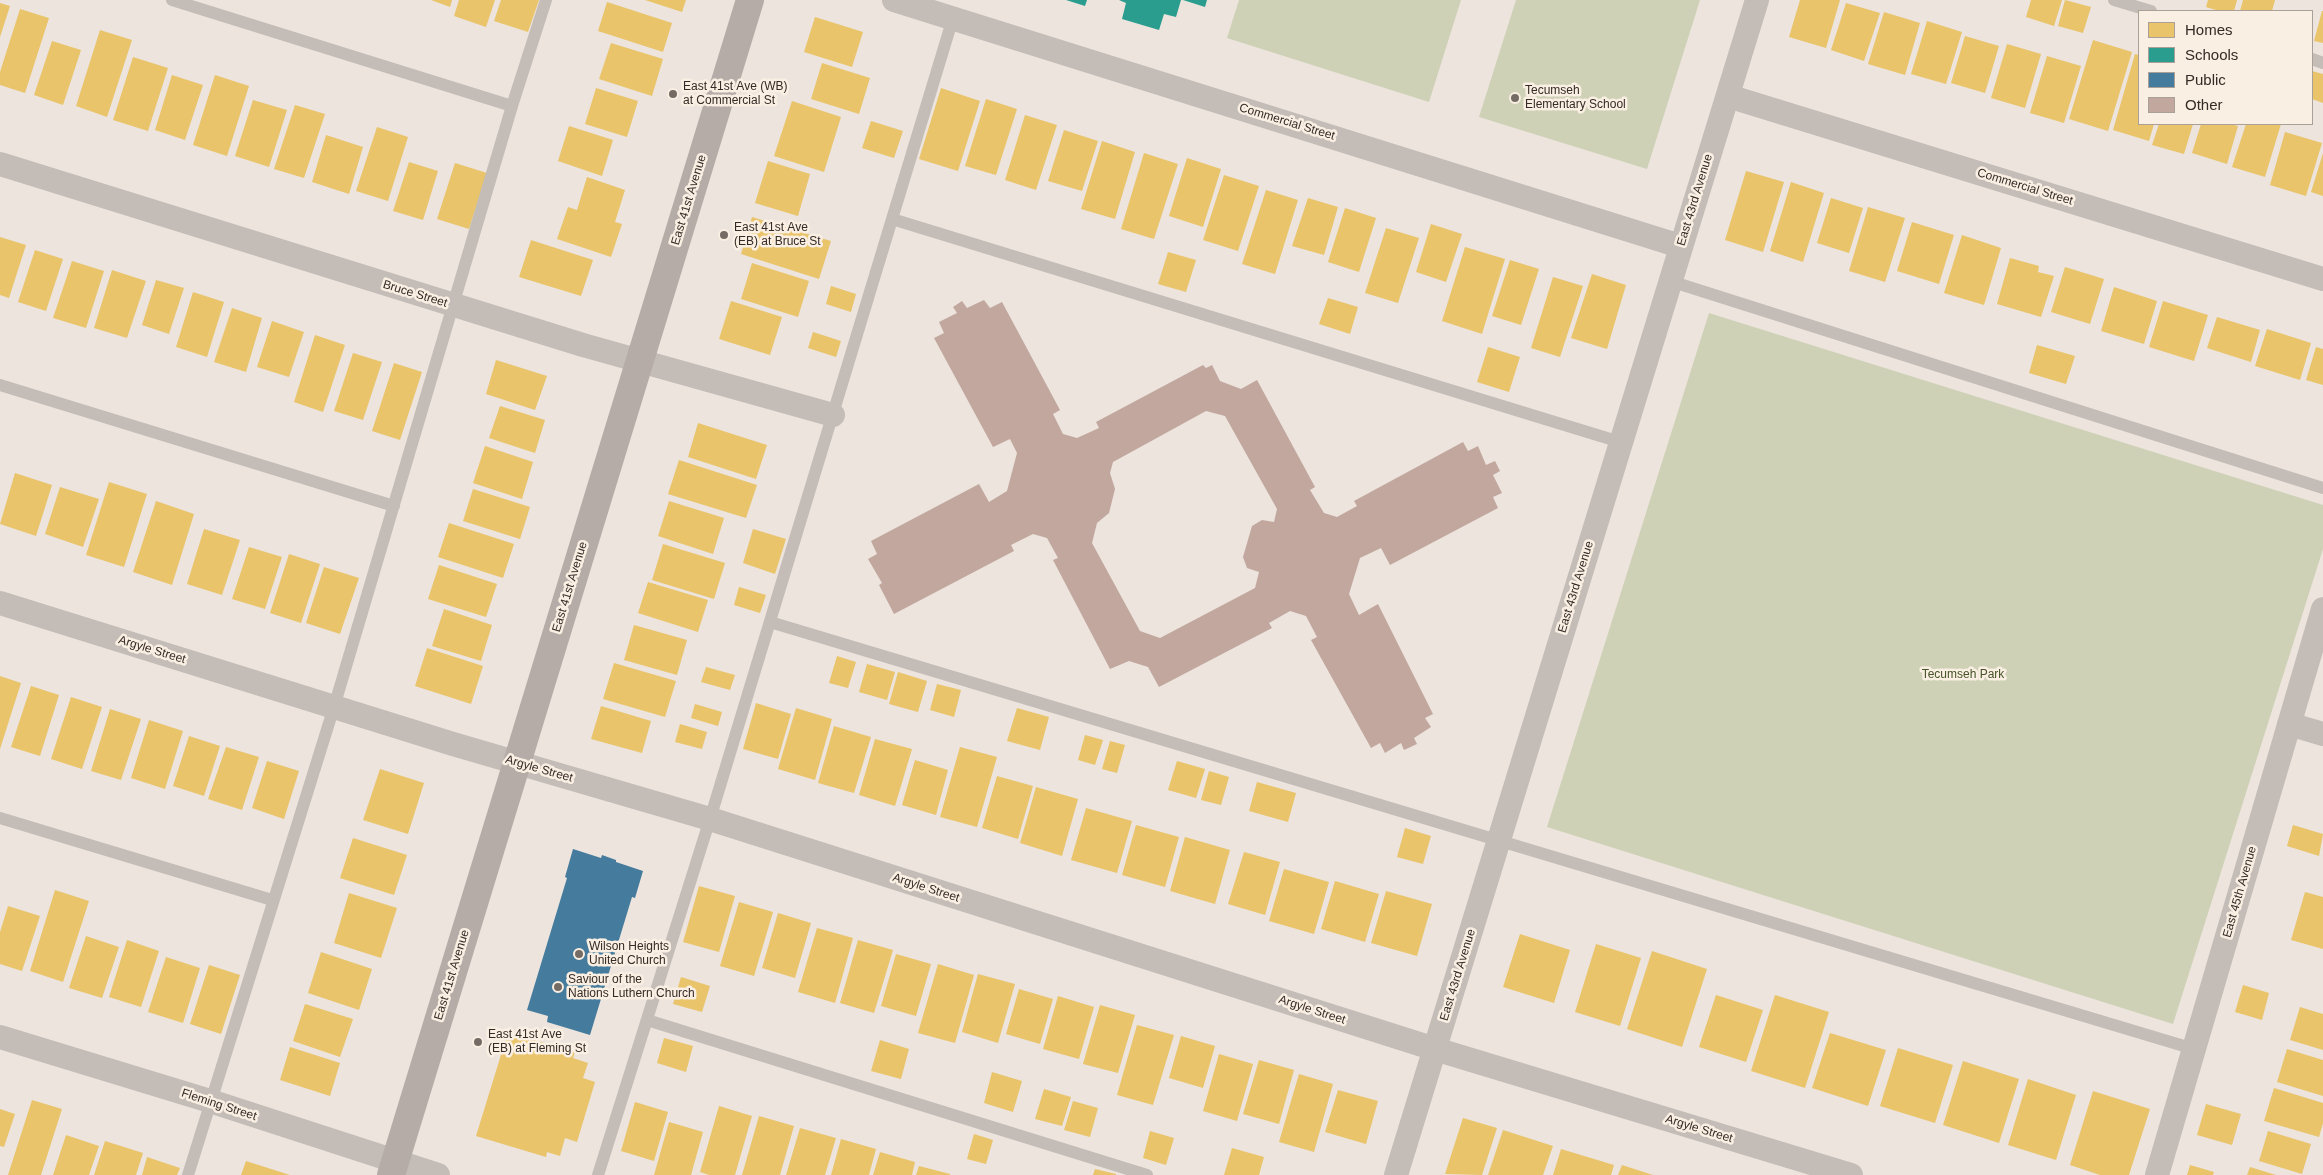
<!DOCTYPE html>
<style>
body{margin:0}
#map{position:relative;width:2323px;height:1175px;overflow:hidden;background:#ece4dd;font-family:Arial,sans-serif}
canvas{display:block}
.legend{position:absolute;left:2138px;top:10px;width:175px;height:115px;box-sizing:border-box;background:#faefe3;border:1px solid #aba097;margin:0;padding:6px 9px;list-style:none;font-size:15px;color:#352a25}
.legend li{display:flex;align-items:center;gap:10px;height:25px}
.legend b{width:25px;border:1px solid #aba097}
</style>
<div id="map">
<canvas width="2323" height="1175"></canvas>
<ul class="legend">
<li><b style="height:14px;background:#e9c46a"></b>Homes</li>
<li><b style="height:14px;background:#2a9d8f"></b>Schools</li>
<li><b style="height:14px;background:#457b9d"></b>Public</li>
<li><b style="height:14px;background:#c1a79e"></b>Other</li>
</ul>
</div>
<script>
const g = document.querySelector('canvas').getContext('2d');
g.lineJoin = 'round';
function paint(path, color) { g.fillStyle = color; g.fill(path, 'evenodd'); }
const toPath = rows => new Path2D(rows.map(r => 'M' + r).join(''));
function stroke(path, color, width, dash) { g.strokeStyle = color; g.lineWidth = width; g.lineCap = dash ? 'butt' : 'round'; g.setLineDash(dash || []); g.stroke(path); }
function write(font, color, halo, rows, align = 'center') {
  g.font = font + ' Arial,sans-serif'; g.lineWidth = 5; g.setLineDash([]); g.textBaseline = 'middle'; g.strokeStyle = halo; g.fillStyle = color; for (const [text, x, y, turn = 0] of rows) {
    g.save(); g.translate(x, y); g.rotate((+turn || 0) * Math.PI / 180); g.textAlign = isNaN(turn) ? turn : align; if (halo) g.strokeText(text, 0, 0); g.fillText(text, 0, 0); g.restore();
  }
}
paint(toPath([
 [1239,0,1461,0,1429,102,1227,38],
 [1516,0,1700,0,1647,169,1479,117],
 [1709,313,2323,505,2323,549,2173,1024,1547,827]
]), '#ced1b6');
paint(toPath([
 [431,0,452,0,450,7],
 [459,0,495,0,486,27,454,16],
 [501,0,539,0,528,32,494,21],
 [645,0,686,0,682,12],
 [1800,0,1840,0,1826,48,1789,37],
 [2031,0,2062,0,2054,26,2026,17],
 [2065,0,2091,7,2083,33,2058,26],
 [2208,0,2237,0,2234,11,2219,11,2206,7],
 [2243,0,2275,0,2272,11,2240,11],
 [607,2,672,23,663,52,598,31],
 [0,3,10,6,0,37],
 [1846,3,1880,13,1864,61,1831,50],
 [20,9,49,18,25,93,0,85,0,72],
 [2322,11,2323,11,2323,43,2314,41],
 [1884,12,1920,23,1905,75,1868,64],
 [815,17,863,32,852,67,804,52],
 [1927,21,1962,32,1946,84,1911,74],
 [100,30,132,40,107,117,76,106],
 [1965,36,1999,46,1985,93,1951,83],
 [2093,40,2132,52,2108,131,2069,119],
 [52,41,81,50,63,105,34,95],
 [611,43,663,59,652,96,599,79],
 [2007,44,2041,54,2025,108,1991,98],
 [2135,54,2139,55,2139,124,2154,124,2149,141,2113,130],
 [2047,56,2081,66,2064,123,2030,113],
 [133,57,168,68,148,131,113,120],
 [822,63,870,78,859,114,811,99],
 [2312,71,2323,74,2323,103,2312,99],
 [172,75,203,85,185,140,155,130],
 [215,75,249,86,227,156,193,145],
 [596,88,638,101,627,137,585,124],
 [941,88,980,101,958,171,919,159],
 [986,99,1017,109,996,175,965,166],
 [253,100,287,110,269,167,235,156],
 [792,101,841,117,824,172,774,156],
 [295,105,325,114,304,178,274,169],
 [1025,115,1057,125,1036,190,1005,180],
 [871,121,903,131,894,158,862,148],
 [2159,124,2193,124,2184,154,2152,145],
 [2201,124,2230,124,2238,126,2227,164,2192,153],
 [2246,124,2281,124,2265,177,2232,167],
 [569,126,613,140,602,176,558,161],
 [377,127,408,137,388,201,356,191],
 [1064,130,1098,141,1082,191,1048,181],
 [2285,132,2322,143,2306,196,2270,185],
 [326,135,363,147,349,194,312,182],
 [1102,141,1135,152,1115,219,1081,209],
 [1144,153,1178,164,1154,239,1121,229],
 [2323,153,2323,196,2311,192],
 [1187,158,1221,169,1203,227,1169,216],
 [768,161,810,174,798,216,755,203],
 [409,162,438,171,423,220,393,211],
 [455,163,487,173,469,229,437,219],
 [1746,171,1784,182,1763,252,1725,240],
 [1224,175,1259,186,1238,251,1203,240],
 [587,177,625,190,615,222,622,224,611,257,557,239,568,207,577,210],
 [1791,182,1824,193,1803,262,1770,251],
 [1266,190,1298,200,1275,274,1242,264],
 [1308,198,1338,207,1324,255,1292,246],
 [1831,198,1863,208,1849,253,1817,243],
 [1868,207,1905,218,1885,282,1849,271],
 [1345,208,1376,218,1359,272,1328,262],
 [752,217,831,241,819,279,741,254],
 [1912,222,1954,235,1939,284,1897,271],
 [1431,224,1462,234,1446,282,1416,272],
 [1386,228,1419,238,1398,303,1365,293],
 [1962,235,2001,248,1984,305,1944,293],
 [0,237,26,245,9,298,0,295],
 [531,240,593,260,581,296,519,277],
 [1465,247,1505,259,1482,334,1442,321],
 [35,250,63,259,46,311,18,302],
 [1168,252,1196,260,1186,292,1158,284],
 [2010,258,2039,266,2038,272,2054,276,2041,317,1997,304],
 [1510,260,1539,269,1521,325,1492,316],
 [72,261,104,271,86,328,53,318],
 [752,263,809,281,798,317,741,299],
 [2065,267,2104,279,2090,324,2051,312],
 [112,270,146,281,127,338,94,328],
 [1592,274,1626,285,1607,349,1571,338],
 [1553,277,1583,286,1560,357,1531,348],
 [156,280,184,288,169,334,142,325],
 [831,286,856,294,851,312,826,304],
 [2114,287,2157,301,2144,344,2101,331],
 [193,292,224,302,207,357,176,347],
 [1328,298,1358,307,1350,334,1319,324],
 [731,301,782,317,770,355,719,339],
 [2163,301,2208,315,2194,361,2149,347],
 [232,308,262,318,246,372,214,362],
 [2217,317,2260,330,2251,362,2207,348],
 [272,321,304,332,289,377,257,367],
 [2267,329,2311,343,2300,380,2255,366],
 [813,332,841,341,836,357,808,348],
 [315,335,345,345,323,412,294,402],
 [2037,345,2075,356,2066,384,2029,373],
 [1488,347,1520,357,1509,392,1477,382],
 [2316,347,2323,349,2323,385,2306,380],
 [353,353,382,362,363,420,334,411],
 [496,360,547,376,535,410,486,394],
 [394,363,422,372,400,440,372,431],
 [500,406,545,420,535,453,489,438],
 [698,423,767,445,756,479,688,457],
 [485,446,533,462,522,499,473,483],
 [679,460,757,485,746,518,668,494],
 [15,473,52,485,36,536,0,524],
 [109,482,147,494,124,567,86,555],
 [60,487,99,499,83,547,45,534],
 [473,489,530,507,520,539,463,521],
 [156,501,194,514,172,585,133,572],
 [669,501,724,518,713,554,658,536],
 [449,523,514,544,503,578,438,557],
 [204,529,240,540,222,595,187,584],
 [753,529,786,539,775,574,743,563],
 [663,544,725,563,714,599,652,580],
 [249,547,282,557,265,609,232,599],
 [289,554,320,564,301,623,270,613],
 [439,565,497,584,486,617,428,599],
 [324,567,359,578,340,634,306,623],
 [648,582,708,600,698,632,638,613],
 [739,587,766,595,760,613,734,605],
 [444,609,492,625,481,661,432,646],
 [634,625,687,640,677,675,624,660],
 [427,648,483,666,471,704,415,686],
 [837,656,856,662,848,688,829,683],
 [614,663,676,681,665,717,603,699],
 [867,664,895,672,887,700,859,692],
 [706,667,735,675,730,690,701,682],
 [898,672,927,681,918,712,889,704],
 [0,676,21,683,0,749],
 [937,684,961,690,954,717,930,710],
 [31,686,59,695,40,756,11,747],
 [71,697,102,707,82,769,51,759],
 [756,703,791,714,778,759,743,749],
 [695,704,722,712,718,726,691,718],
 [601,706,651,721,642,753,591,739],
 [796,708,832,719,815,780,778,769],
 [1017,708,1049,717,1040,750,1007,741],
 [110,709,141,719,121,780,91,771],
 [149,720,183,731,165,789,131,778],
 [680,724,707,732,702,749,675,742],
 [834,726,871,737,854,793,818,783],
 [1085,735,1103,740,1095,765,1078,760],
 [189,736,220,746,204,796,173,786],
 [875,739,912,749,895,806,859,795],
 [1110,741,1125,745,1117,773,1102,769],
 [226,747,259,757,242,810,208,799],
 [960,747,997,757,977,827,940,817],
 [915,760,948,770,936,815,902,805],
 [267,761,299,771,284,819,252,808],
 [1177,761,1205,769,1196,798,1168,790],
 [380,769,424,783,408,834,363,820],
 [1209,771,1229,777,1221,805,1201,800],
 [997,776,1033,786,1018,839,982,828],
 [1257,782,1296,793,1288,822,1249,811],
 [1036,787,1078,799,1062,856,1020,843],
 [1086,808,1132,821,1117,873,1071,860],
 [1136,825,1179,837,1165,887,1122,875],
 [2293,825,2323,834,2319,856,2287,846],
 [1405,828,1431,836,1423,864,1397,857],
 [1185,837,1230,850,1215,904,1170,891],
 [353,838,407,855,394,895,340,878],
 [1244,852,1280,862,1265,915,1228,904],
 [1284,869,1329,882,1314,934,1269,921],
 [1335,881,1379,894,1365,942,1321,929],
 [699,886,735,896,719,952,683,942],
 [55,890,89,901,63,982,30,971],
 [1386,891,1432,904,1417,956,1371,943],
 [2305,892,2323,897,2323,949,2291,940],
 [349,893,397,908,381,958,334,943],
 [739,902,773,912,754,976,720,966],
 [8,906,40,916,22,971,0,964,0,932],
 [778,913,811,923,795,978,762,968],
 [817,928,853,938,835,1003,798,992],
 [1520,934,1570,950,1554,1003,1503,987],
 [86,936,119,947,102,998,69,988],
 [127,940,159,951,141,1007,109,997],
 [858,940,893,950,874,1013,840,1003],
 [1596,944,1641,958,1620,1026,1575,1012],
 [1652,951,1707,969,1682,1047,1627,1029],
 [321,952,372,969,359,1010,308,993],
 [896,954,931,964,916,1016,881,1006],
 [166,957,200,968,183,1023,148,1012],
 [938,964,974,975,955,1043,918,1033],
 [209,965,240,975,221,1034,190,1024],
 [978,974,1015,984,998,1043,962,1032],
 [681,977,710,986,702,1012,673,1004],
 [2243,985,2269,993,2262,1020,2235,1012],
 [1019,989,1053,999,1040,1044,1006,1034],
 [1716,995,1763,1010,1746,1062,1699,1047],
 [1775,995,1829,1012,1805,1088,1751,1071],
 [1058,996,1094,1007,1079,1059,1043,1049],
 [305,1004,353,1019,340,1057,293,1041],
 [1100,1005,1135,1015,1118,1073,1083,1064],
 [2300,1007,2323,1014,2323,1050,2290,1040],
 [1137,1025,1174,1035,1153,1105,1117,1095],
 [508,1032,575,1052,573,1058,588,1063,583,1078,595,1082,577,1142,565,1138,560,1156,547,1152,546,1157,476,1136],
 [1830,1033,1886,1050,1868,1106,1812,1088],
 [1181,1036,1215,1046,1203,1088,1169,1078],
 [664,1038,693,1046,686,1072,657,1063],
 [880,1040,909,1049,901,1079,871,1071],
 [290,1047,340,1063,330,1096,280,1080],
 [1898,1048,1953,1065,1935,1123,1880,1106],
 [2287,1049,2323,1060,2323,1096,2277,1082],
 [1219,1054,1253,1064,1237,1121,1203,1111],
 [1259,1060,1294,1070,1279,1124,1243,1114],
 [1963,1061,2019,1079,1999,1143,1943,1125],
 [992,1072,1022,1081,1013,1112,984,1103],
 [1299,1074,1333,1084,1314,1152,1279,1142],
 [2028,1079,2076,1095,2056,1160,2008,1145],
 [2274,1088,2323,1103,2323,1123,2319,1137,2264,1121],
 [1044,1089,1071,1097,1062,1126,1035,1119],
 [1338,1090,1378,1101,1366,1144,1325,1132],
 [2093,1091,2150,1109,2129,1175,2100,1175,2070,1165],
 [32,1100,62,1109,41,1175,8,1175],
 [1073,1101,1098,1108,1090,1137,1064,1130],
 [635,1102,668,1112,654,1161,621,1151],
 [2206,1104,2241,1114,2232,1145,2197,1135],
 [719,1106,752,1116,735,1175,709,1175,700,1172],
 [0,1109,15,1114,4,1147,0,1146],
 [759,1116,794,1126,780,1175,742,1175],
 [1463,1118,1497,1128,1482,1175,1445,1174],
 [669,1122,703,1132,691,1175,654,1175],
 [800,1128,836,1138,825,1175,786,1175],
 [1503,1130,1553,1146,1543,1175,1488,1175],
 [1150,1131,1174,1138,1166,1165,1143,1158],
 [2268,1131,2311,1144,2302,1174,2259,1161],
 [974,1134,993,1140,986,1164,967,1159],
 [66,1135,99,1146,89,1175,53,1175],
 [841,1139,876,1149,869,1175,831,1175],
 [105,1141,143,1153,136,1175,94,1175],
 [1232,1148,1264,1157,1259,1175,1224,1175],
 [1561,1149,1614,1165,1611,1175,1553,1175],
 [880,1152,915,1162,912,1175,873,1175],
 [147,1157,180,1168,177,1175,142,1175],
 [246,1161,290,1175,241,1175],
 [1622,1165,1653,1175,1618,1175],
 [2190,1165,2214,1172,2213,1175,2187,1175],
 [919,1166,950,1174,950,1175,916,1175],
 [2250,1167,2276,1175,2247,1175],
 [1095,1169,1116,1174,1116,1175,1093,1175]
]), '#e9c46a');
paint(toPath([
 [1066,0,1087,0,1085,6],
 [1119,0,1181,0,1176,17,1164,14,1159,30,1122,19,1126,3],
 [1183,0,1207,0,1205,7]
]), '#2a9d8f');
paint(toPath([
 [573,849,601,858,602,855,616,860,616,862,643,871,635,898,632,897,590,1035,547,1022,548,1016,527,1010,567,878,565,877]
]), '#457b9d');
paint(toPath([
 [984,300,990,308,1002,302,1060,410,1053,414,1063,434,1077,438,1099,428,1096,422,1203,365,1206,368,1212,365,1220,381,1241,389,1257,380,1315,487,1310,490,1324,513,1337,517,1357,506,1354,501,1463,442,1468,451,1478,446,1486,465,1495,461,1500,471,1493,475,1502,493,1493,497,1498,508,1390,565,1381,548,1360,558,1349,594,1359,615,1378,604,1433,714,1425,718,1431,727,1414,738,1417,744,1404,750,1401,743,1385,753,1380,743,1371,748,1311,640,1317,637,1306,616,1290,611,1269,623,1272,628,1159,687,1148,667,1129,661,1110,669,1053,560,1058,558,1047,538,1033,534,1011,545,1014,551,894,614,879,585,882,583,868,559,877,554,871,541,979,484,989,502,1007,491,1017,453,1010,439,993,447,934,338,944,333,939,322,957,313,953,307,962,301,967,308],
 [1206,411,1225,416,1277,509,1274,522,1262,520,1252,526,1243,557,1247,568,1259,572,1255,588,1160,638,1140,631,1092,543,1097,523,1109,513,1115,489,1110,473,1113,462]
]), '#c1a79e');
stroke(toPath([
 [172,0,512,106],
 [2114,0,2151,11],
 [2312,59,2323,63],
 [892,219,1620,442],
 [1670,281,2323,488],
 [0,385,394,506],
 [770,622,2194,1049],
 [0,818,272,900],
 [647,1020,1147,1175],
 [188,1175,334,707,512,106,546,0],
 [598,1175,710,819,953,18]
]), '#c4bcb7', 12);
stroke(toPath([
 [894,0,1680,246],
 [1728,96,2323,279],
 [0,164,583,345,833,415],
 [0,603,453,744,710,819,1435,1049,1851,1175],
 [2289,724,2323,734],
 [0,1037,210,1101,438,1175],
 [1396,1175,1757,0],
 [2157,1175,2323,609]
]), '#c4bcb7', 24);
stroke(toPath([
 [391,1175,750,0]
]), '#b5aca7', 28);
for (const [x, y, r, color] of [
 [673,94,5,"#756b65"],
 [1515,98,5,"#756b65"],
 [724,235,5,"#756b65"],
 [579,954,5,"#756b65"],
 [558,987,5,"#756b65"],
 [478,1042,5,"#756b65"]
]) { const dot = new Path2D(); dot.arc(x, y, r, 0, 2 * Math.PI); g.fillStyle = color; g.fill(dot); stroke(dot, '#faefe3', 2); }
write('12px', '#352a25', '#faefe3', [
 ["East 41st Ave (WB)",683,87],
 ["at Commercial St",683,101],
 ["Tecumseh",1525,91],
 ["Elementary School",1525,105],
 ["East 41st Ave",734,228],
 ["(EB) at Bruce St",734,242],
 ["Wilson Heights",589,947],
 ["United Church",589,961],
 ["Saviour of the",568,980],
 ["Nations Luthern Church",568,994],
 ["East 41st Ave",488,1035],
 ["(EB) at Fleming St",488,1049]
], 'left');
write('12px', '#352a25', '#faefe3', [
 ["Commercial Street",1287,122,17],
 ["Commercial Street",2025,187,17],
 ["East 41st Avenue",689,200,-73],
 ["East 43rd Avenue",1695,200,-73],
 ["Bruce Street",415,294,17],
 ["East 41st Avenue",570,587,-73],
 ["East 43rd Avenue",1576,587,-73],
 ["Argyle Street",152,650,17],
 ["Argyle Street",539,769,16],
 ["Argyle Street",926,888,18],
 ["East 45th Avenue",2240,892,-74],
 ["East 41st Avenue",452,975,-73],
 ["East 43rd Avenue",1458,975,-73],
 ["Argyle Street",1312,1010,18],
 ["Fleming Street",219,1105,18],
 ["Argyle Street",1699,1129,17]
]);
write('12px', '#465428', '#faefe3', [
 ["Tecumseh Park",1963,675]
]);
</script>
